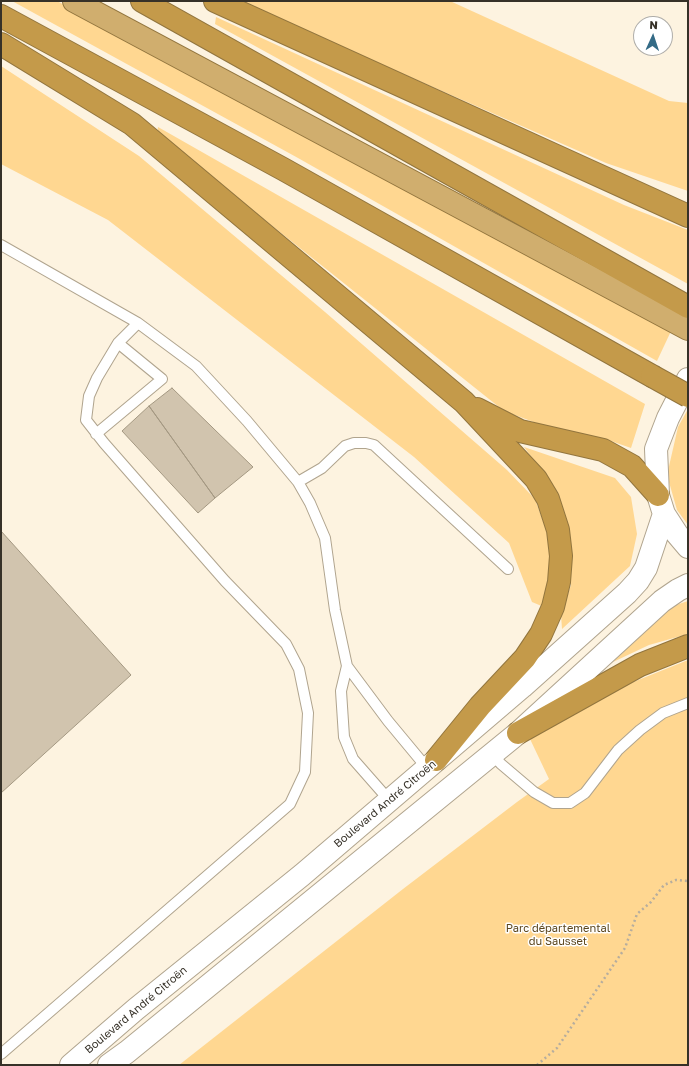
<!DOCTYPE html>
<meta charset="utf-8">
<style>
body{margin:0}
#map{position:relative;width:689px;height:1066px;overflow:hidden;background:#fdf3e0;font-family:"Golos Text",sans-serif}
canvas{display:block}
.frame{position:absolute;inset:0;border:2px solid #363128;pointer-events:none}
.north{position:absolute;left:633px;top:16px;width:40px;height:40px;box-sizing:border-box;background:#fff;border:1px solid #afada9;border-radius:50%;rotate:3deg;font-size:11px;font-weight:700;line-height:16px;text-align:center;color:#363128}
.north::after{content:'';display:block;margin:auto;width:14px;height:18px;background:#346b86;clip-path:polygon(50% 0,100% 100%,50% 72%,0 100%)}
</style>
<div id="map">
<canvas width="689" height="1066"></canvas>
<div class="frame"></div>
<div class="north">N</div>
</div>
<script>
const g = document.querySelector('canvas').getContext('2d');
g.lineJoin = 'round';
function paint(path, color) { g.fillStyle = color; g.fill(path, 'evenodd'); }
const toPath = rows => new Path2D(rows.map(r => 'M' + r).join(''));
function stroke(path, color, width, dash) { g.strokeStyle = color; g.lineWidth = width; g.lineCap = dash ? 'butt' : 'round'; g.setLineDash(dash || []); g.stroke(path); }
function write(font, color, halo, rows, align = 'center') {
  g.font = font + ' "Golos Text",sans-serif'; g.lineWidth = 3; g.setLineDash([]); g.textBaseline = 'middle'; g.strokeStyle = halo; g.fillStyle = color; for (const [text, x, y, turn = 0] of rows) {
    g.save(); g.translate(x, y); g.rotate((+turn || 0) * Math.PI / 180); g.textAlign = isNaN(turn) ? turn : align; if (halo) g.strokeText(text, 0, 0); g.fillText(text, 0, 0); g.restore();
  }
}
paint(toPath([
 [12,1,57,1,672,329,657,361,298,158],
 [237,1,450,1,669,101,688,103,688,191,606,163],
 [216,17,624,205,688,230,688,284,215,24],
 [1,66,139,156,325,312,507,470,535,499,547,532,551,571,544,607,532,602,509,543,414,457,108,220,1,164],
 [158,127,645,404,631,448,605,439,539,424,504,411,157,134],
 [688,409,688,525,677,510,667,475,678,427],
 [524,447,615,478,631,497,637,534,630,566,562,629,561,615,571,585,571,554,565,516,558,493],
 [688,601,688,634,649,645,613,662,667,608],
 [688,660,688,1065,179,1065,403,889,517,802,549,779,530,739,596,697]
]), '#ffd791');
const building = toPath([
 [172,388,253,467,215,498,149,406,172,388],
 [149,406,215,498,198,513,122,431,149,406],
 [1,531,131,675,1,793,1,531]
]);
paint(building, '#d1c4ae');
stroke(building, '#a49882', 1);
const service = toPath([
 [1,245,138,323,196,366,247,421,298,482,310,503,325,538,335,610,347,666,388,721,427,768],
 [96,434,162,379,118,343],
 [298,482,322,468,345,446,354,443,366,443,374,445,508,569],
 [347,666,341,691,344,737,353,759,389,800],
 [492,754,501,764,534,792,553,803,570,803,585,793,618,750,640,730,663,713,688,703],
 [1,1054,290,804,305,772,308,713,299,669,286,644,225,581,104,443,86,420,89,396,97,378,118,343,138,323]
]);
const secondary = toPath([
 [688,379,668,418,656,449,658,495,664,514,677,534,688,547],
 [71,1065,136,1009,302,875,522,687,627,593,638,581,646,568,664,514],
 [109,1065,127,1052,518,733,662,601,678,590,688,585]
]);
const trunk = toPath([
 [74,1,688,329]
]);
const motorway = toPath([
 [142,1,688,307],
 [215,1,688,216],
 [1,16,283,169,652,376],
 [1,44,132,124,464,402,536,479,548,499,558,530,561,556,559,582,553,607,541,634,525,658,480,706,436,760],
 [477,409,520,431,603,450,632,466,658,495],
 [518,733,640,665,688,646]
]);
stroke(service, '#b0a48e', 12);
stroke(secondary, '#b0a48e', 24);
stroke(trunk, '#92753e', 24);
stroke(motorway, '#92753e', 24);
stroke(toPath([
 [537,1065,557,1048,625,948,637,914,651,902,664,885,676,880,688,881]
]), '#b6ad9e', 2.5, [2, 3]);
stroke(service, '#fff', 10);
stroke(secondary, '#fff', 22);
stroke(trunk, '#d0ae6e', 22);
stroke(motorway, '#c49a4a', 22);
const motorwayBridge = toPath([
 [652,376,688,396]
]);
stroke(motorwayBridge, '#92753e', 24, []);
stroke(motorwayBridge, '#c49a4a', 22);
write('11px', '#363128', '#fff', [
 ["Boulevard André Citroën",385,804,-40],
 ["Boulevard André Citroën",136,1010,-40]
]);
write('11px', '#5c471f', '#fff', [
 ["Parc départemental",558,929],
 ["du Sausset",558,942]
]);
</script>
